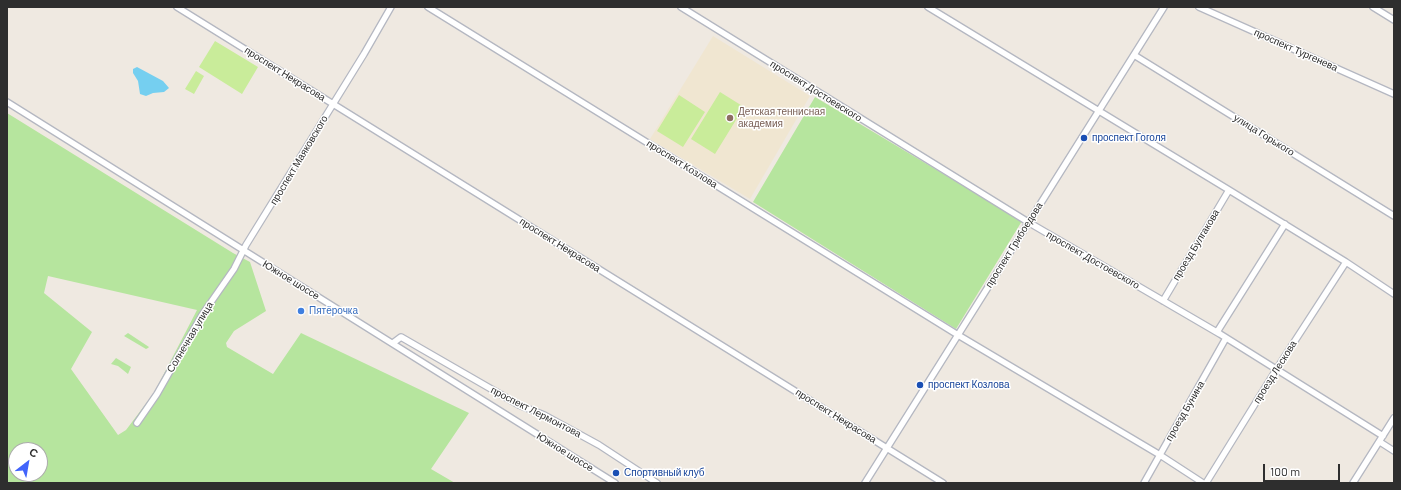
<!DOCTYPE html>
<meta charset="utf-8">
<style>
body{margin:0}
#map{position:relative;width:1401px;height:490px;overflow:hidden;background:#efe9e1;font-family:Barlow,sans-serif}
canvas{display:block}
.frame{position:absolute;inset:0;border:8px solid #2e2e2e;pointer-events:none}
.north{position:absolute;left:8px;top:442px;width:40px;height:40px;box-sizing:border-box;background:#fff;border:1px solid #ababab;border-radius:50%;rotate:31deg;font-size:11px;font-weight:700;line-height:16px;text-align:center;color:#2e2e2e}
.north::after{content:'';display:block;margin:auto;width:14px;height:18px;background:#4264fb;clip-path:polygon(50% 0,100% 100%,50% 72%,0 100%)}
.scale{position:absolute;left:1263px;top:464px;width:77px;height:18px;box-sizing:border-box;border:2px solid #2e2e2e;border-top:0;padding-left:5px;font-size:12px;line-height:14px;white-space:nowrap;color:#2e2e2e;-webkit-text-stroke:3px #fff;paint-order:stroke}
</style>
<div id="map">
<canvas width="1401" height="490"></canvas>
<div class="frame"></div>
<div class="north">С</div>
<div class="scale">100 m</div>
</div>
<script>
const g = document.querySelector('canvas').getContext('2d');
g.lineJoin = 'round';
function paint(path, color) { g.fillStyle = color; g.fill(path, 'evenodd'); }
const toPath = rows => new Path2D(rows.map(r => 'M' + r).join(''));
function stroke(path, color, width, dash) { g.strokeStyle = color; g.lineWidth = width; g.lineCap = dash ? 'butt' : 'round'; g.setLineDash(dash || []); g.stroke(path); }
function write(font, color, halo, rows, align = 'center') {
  g.font = font + ' Barlow,sans-serif'; g.lineWidth = 3; g.setLineDash([]); g.textBaseline = 'middle'; g.strokeStyle = halo; g.fillStyle = color; for (const [text, x, y, turn = 0] of rows) {
    g.save(); g.translate(x, y); g.rotate((+turn || 0) * Math.PI / 180); g.textAlign = isNaN(turn) ? turn : align; if (halo) g.strokeText(text, 0, 0); g.fillText(text, 0, 0); g.restore();
  }
}
paint(toPath([
 [713,36,810,96,750,199,650,139]
]), '#f0e6d1');
paint(toPath([
 [815,97,1022,221,956,329,753,202],
 [7,113,233,253,250,262,266,311,234,331,226,343,227,347,273,374,301,333,469,413,431,469,455,483,7,483],
 [48,276,197,310,154,393,126,430,118,435,71,369,92,332,44,293],
 [16,450,40,450,40,474,16,474],
 [128,333,149,347,148,348,146,349,124,336],
 [116,358,131,367,128,374,118,366,111,364]
]), '#b6e59e');
paint(toPath([
 [215,41,258,67,242,94,199,67],
 [196,71,204,76,194,94,185,89],
 [720,92,744,107,715,154,691,139],
 [679,95,705,112,683,147,657,131]
]), '#c9ec9a');
paint(toPath([
 [137,67,163,81,169,88,164,92,153,93,146,96,140,94,138,81,133,73,133,69]
]), '#75cff0');
const minor = toPath([
 [177,7,943,483],
 [428,7,958,335,1160,455,1203,483],
 [681,7,1028,222,1220,334,1383,436],
 [928,7,1229,190,1346,262,1394,294],
 [1199,7,1394,94],
 [1373,7,1394,20],
 [1134,55,1394,216],
 [7,102,615,483],
 [1163,301,1229,190],
 [1217,332,1285,224],
 [393,343,401,337,519,405,544,415,599,445,657,483],
 [137,423,157,394,202,315,234,269,246,245,364,54,391,7],
 [1380,442,1394,451],
 [865,483,1164,7],
 [1144,483,1226,338],
 [1206,483,1276,370,1346,262],
 [1353,483,1394,418]
]);
stroke(minor, '#b4b7c1', 8);
stroke(minor, '#fff', 5.5);
for (const [x, y, r, color] of [
 [730,118,4,"#8d6e63"],
 [1084,138,4,"#1a4fb4"],
 [301,311,4,"#3f7fe0"],
 [920,385,4,"#1a4fb4"],
 [616,473,4,"#1a4fb4"]
]) { const dot = new Path2D(); dot.arc(x, y, r, 0, 2 * Math.PI); g.fillStyle = color; g.fill(dot); stroke(dot, '#fff', 1.5); }
write('10px', '#2e2e2e', '#fff', [
 ["проспект Тургенева",1296,50,24],
 ["проспект Некрасова",285,74,32],
 ["проспект Достоевского",816,91,32],
 ["улица Горького",1264,135,32],
 ["проспект Маяковского",299,160,-59],
 ["проспект Козлова",682,164,32],
 ["проспект Некрасова",560,245,32],
 ["проспект Грибоедова",1014,245,-58],
 ["проезд Булгакова",1196,245,-59],
 ["проспект Достоевского",1093,260,30],
 ["Южное шоссе",291,280,32],
 ["Солнечная улица",190,337,-59],
 ["проезд Лескова",1275,372,-58],
 ["проезд Бунина",1185,411,-60],
 ["проспект Лермонтова",536,412,27],
 ["проспект Некрасова",836,416,32],
 ["Южное шоссе",565,452,32]
]);
write('10px', '#785e54', '#fff', [
 ["Детская теннисная",738,112],
 ["академия",738,124]
], 'left');
write('10px', '#164399', '#fff', [
 ["проспект Гоголя",1092,138],
 ["проспект Козлова",928,385],
 ["Спортивный клуб",624,473]
], 'left');
write('10px', '#366cbe', '#fff', [
 ["Пятёрочка",309,311]
], 'left');
</script>
